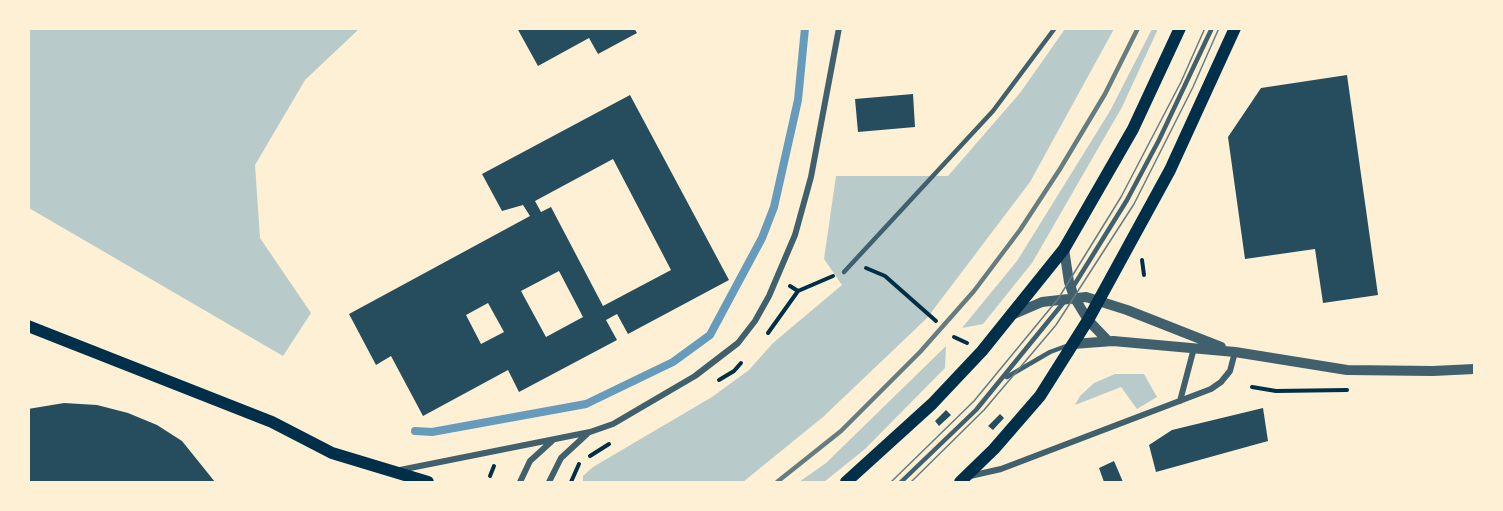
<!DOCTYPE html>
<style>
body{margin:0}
#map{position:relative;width:1503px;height:511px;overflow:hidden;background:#fdf0d5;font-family:Inter,sans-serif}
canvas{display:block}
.frame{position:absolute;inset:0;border:30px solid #fdf0d5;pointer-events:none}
</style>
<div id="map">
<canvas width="1503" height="511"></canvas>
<div class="frame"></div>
</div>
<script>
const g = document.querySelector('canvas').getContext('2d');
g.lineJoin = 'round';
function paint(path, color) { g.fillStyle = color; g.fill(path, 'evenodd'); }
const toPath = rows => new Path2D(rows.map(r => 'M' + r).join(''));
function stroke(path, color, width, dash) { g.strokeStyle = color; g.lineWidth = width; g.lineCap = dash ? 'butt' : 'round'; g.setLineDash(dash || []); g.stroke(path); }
paint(toPath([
 [29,28,359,29,305,80,255,165,260,238,311,313,283,356,29,208],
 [1065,29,1114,29,1030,182,927,318,823,417,743,482,583,482,583,476,593,467,712,397,749,370,773,343,842,285,824,259,836,176,948,176,1020,93],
 [1152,29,1158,29,1122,107,1032,263,983,324,962,328,1017,261,1110,111],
 [946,346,945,368,865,449,824,482,799,482,826,463],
 [1115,374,1144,374,1157,397,1137,409,1121,387,1075,405,1080,396,1094,383]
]), '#b9caca');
stroke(toPath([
 [415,431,432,432,586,404,673,362,710,335,762,238,774,207,798,100,805,28]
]), '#669bbc', 8);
paint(toPath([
 [517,28,634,28,637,33,598,54,589,38,538,66],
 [1347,75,1378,295,1323,303,1315,249,1245,259,1228,137,1261,88],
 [913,94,915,127,858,132,855,99],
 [630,95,729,280,628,334,617,314,606,320,617,340,519,392,508,370,423,416,391,356,376,365,349,314,530,216,523,205,502,211,482,174],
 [613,159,671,270,603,306,551,207,541,212,535,201],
 [559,271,583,317,546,337,521,291],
 [488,303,504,332,481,344,466,315],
 [64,403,97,405,128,413,157,425,182,441,215,482,28,482,28,409],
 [1263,408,1268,441,1156,472,1149,445,1172,430],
 [946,410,951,415,939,426,935,421],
 [1000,414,1004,418,993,430,988,426],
 [1114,461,1123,482,1104,482,1099,468]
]), '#264d5e');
stroke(toPath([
 [1142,260,1144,275],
 [866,268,885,276,936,321],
 [790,286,798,291,833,276],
 [768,333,798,291],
 [954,337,967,343],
 [719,380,734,371,741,363],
 [1252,387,1276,391,1347,390],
 [590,456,609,444],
 [490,476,494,466],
 [571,482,579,464]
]), '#003049', 4);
stroke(toPath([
 [844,272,993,111,1055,28],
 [1073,287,1127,200,1159,140,1212,28],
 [1007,377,1050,352,1069,345],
 [901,482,976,410,1064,302]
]), '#3f606c', 4.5);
stroke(toPath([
 [1180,401,1194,348],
 [400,470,590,432,613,424,695,376,738,343,755,321,769,296,795,235,811,177,839,28],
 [970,476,1001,469,1211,389,1221,382,1230,371,1235,352],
 [520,482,530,461,552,441],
 [549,482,561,458,587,434]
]), '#3f606c', 6);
stroke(toPath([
 [1064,249,1069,282,1074,297,1088,320,1108,341],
 [1014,314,1042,302,1086,297,1127,310,1221,347],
 [1073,344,1113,341,1235,352,1347,370,1433,371,1474,369]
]), '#3f606c', 10);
stroke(toPath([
 [28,326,272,422,332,453,428,482],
 [846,482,932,404,982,351,1064,249,1133,129,1180,28],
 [960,482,994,449,1040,396,1088,320,1170,170,1235,28]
]), '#003049', 12);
stroke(toPath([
 [891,482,974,401,1058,299,1121,197,1181,82,1205,28],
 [911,482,984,410,1056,325,1134,204,1193,87,1219,28]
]), '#657d81', 1.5);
stroke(toPath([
 [777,482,841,431,920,352,974,291,1020,230,1060,169,1105,94,1138,28]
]), '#657d81', 4.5);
</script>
